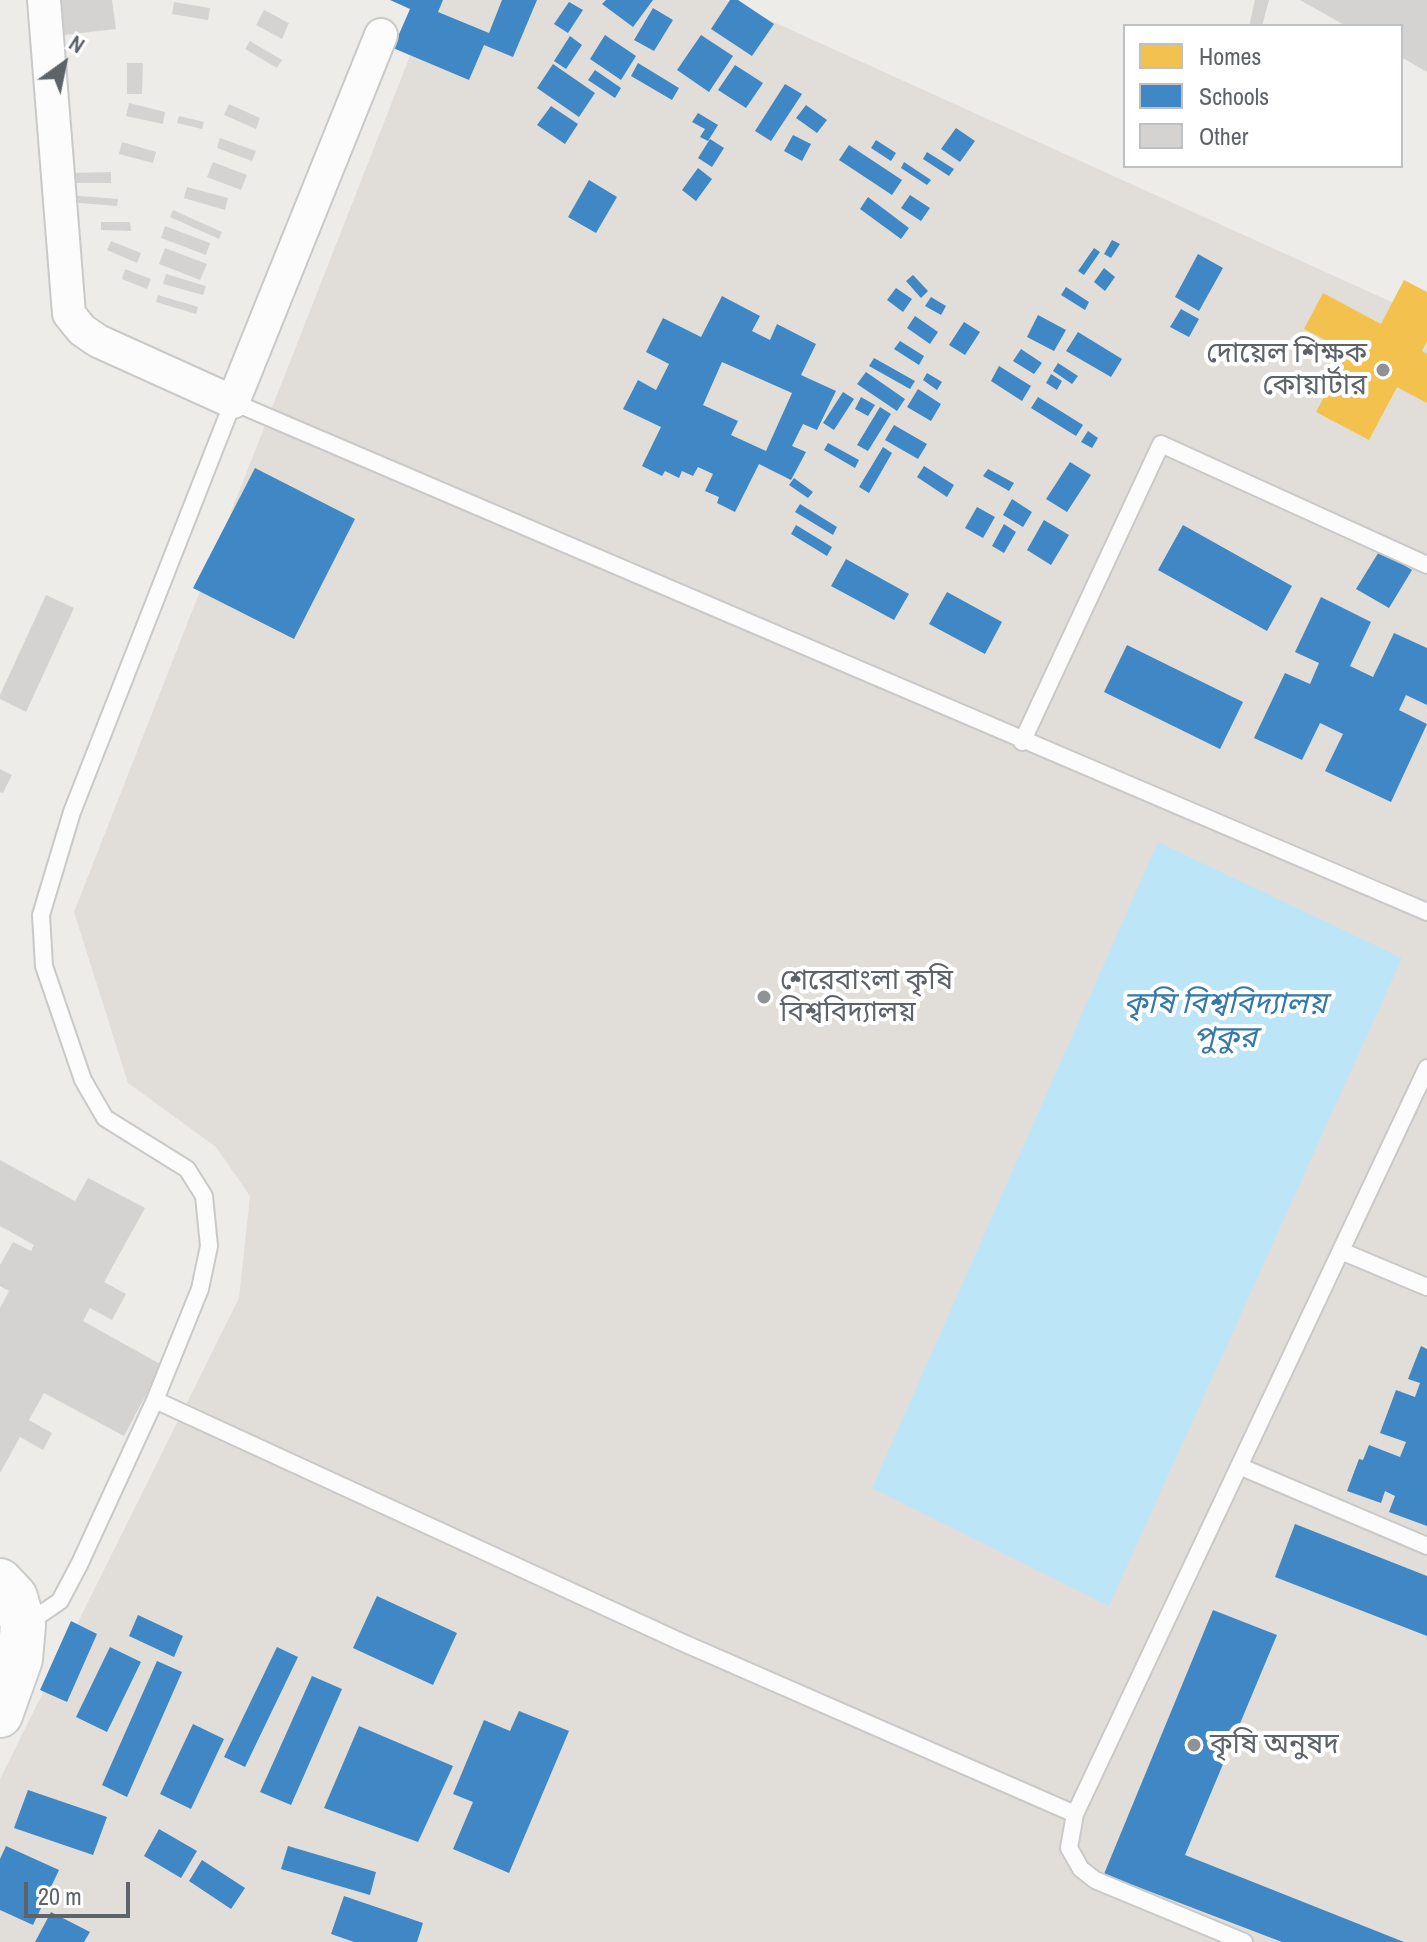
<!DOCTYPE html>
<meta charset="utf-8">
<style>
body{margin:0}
#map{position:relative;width:1427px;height:1942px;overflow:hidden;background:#eeece9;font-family:"Archivo Narrow",sans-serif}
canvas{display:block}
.legend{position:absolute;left:1123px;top:24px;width:280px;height:144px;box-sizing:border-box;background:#fff;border:2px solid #bec1c3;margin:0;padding:10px 14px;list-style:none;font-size:24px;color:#5d6368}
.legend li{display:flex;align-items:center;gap:16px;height:40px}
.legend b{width:40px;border:2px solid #bec1c3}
.north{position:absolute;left:24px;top:24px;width:80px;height:80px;-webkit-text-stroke:6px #fff;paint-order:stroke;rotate:33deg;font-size:22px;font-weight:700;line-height:32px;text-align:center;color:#5d6368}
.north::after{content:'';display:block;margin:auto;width:28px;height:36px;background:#5d6368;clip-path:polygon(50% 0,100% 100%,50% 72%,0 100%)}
.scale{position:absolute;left:24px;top:1882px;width:106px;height:36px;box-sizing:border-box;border:4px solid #5d6368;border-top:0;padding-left:10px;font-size:24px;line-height:28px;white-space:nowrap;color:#5d6368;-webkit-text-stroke:6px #fff;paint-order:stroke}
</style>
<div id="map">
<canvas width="1427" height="1942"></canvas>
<ul class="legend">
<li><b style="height:22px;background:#f2c14e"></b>Homes</li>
<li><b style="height:22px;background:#3f88c5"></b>Schools</li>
<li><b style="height:22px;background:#d5d3d2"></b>Other</li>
</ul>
<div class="north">N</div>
<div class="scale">20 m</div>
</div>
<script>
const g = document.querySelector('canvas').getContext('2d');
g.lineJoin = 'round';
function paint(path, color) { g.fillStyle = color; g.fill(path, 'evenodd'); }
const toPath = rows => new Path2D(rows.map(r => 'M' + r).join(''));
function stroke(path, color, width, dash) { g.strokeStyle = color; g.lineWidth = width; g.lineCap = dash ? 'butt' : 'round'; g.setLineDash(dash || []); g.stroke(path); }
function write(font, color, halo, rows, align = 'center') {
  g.font = font + ' "Archivo Narrow","Noto Sans Bengali",sans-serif'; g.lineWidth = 8; g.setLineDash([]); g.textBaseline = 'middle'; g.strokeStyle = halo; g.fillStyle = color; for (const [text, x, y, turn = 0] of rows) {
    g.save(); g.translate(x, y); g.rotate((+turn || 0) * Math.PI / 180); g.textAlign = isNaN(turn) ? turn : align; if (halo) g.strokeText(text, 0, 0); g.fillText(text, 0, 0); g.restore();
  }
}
paint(toPath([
 [432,0,725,0,1427,318,1427,1942,0,1942,0,1779,239,1298,250,1196,216,1147,128,1083,74,912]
]), '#e1ded9');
paint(toPath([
 [1158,842,1402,958,1109,1606,872,1488]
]), '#bde5f8');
paint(toPath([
 [1404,280,1427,292,1427,341,1422,351,1427,354,1427,403,1397,387,1369,440,1316,412,1348,352,1304,329,1323,293,1381,324]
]), '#f2c14e');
paint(toPath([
 [390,0,443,0,438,12,489,33,502,0,537,0,513,57,484,45,469,80,393,48,410,9],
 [606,0,653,0,633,27,602,4],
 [730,0,738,0,774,24,752,56,711,29],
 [569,2,583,10,568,33,554,24],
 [653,8,673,20,654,51,634,40],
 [605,35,636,56,621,80,590,59],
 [701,35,733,56,709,92,677,70],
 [570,36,582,45,566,69,554,61],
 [638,63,679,88,672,100,631,76],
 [553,64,595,93,579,117,537,88],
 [735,65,763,83,746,108,718,90],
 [595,70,621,88,615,98,588,80],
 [785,84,802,94,771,141,755,131],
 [806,105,827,120,817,133,796,118],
 [551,106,578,124,565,144,537,125],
 [698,113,718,125,708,141,700,137,705,129,692,122],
 [956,128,975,141,960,162,941,149],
 [793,135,811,144,802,161,784,151],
 [710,139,724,148,712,167,698,158],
 [876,140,896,153,891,161,871,148],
 [849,145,902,180,892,195,839,160],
 [927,152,954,169,949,176,923,159],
 [904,162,931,180,927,185,901,168],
 [698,168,712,179,696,201,682,190],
 [589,180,617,197,596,233,568,217],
 [910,195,930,208,921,221,901,208],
 [868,197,909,228,901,239,860,209],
 [1112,240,1120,244,1111,258,1104,254],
 [1094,248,1100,252,1084,275,1078,271],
 [1198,254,1223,268,1199,311,1175,297],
 [1104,268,1115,277,1105,291,1094,282],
 [913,275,928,291,921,298,906,281],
 [1066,287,1089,302,1085,310,1061,295],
 [896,288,912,299,903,312,887,300],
 [722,296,760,316,752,331,770,340,777,324,816,344,801,375,836,391,817,430,803,424,792,446,806,452,791,480,759,464,735,512,717,503,719,497,705,491,713,474,698,467,693,476,682,471,679,478,665,471,662,476,642,466,661,427,623,409,638,380,656,390,669,364,646,352,663,318,701,337],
 [722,362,792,393,766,451,731,435,738,421,703,405],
 [931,297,946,306,941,315,925,306],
 [1181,309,1199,319,1189,337,1170,327],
 [1038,315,1066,330,1054,351,1027,337],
 [915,316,938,332,930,344,907,328],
 [964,322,980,332,965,355,949,345],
 [1078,332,1122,359,1111,377,1066,351],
 [900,341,924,356,919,365,894,349],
 [1021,349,1042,363,1034,374,1013,361],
 [874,358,915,381,910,389,869,366],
 [1058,363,1078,376,1072,384,1053,371],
 [999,366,1031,386,1022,401,991,381],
 [866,372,905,399,897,411,857,384],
 [927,373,942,382,937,390,923,380],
 [1051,374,1062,381,1057,390,1046,383],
 [918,389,941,404,931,421,907,407],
 [843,392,854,399,834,430,823,423],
 [861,397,875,405,868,416,855,409],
 [1038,397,1083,425,1076,436,1031,408],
 [880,407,891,414,868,451,857,445],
 [894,425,927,444,918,459,885,440],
 [1088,431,1098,438,1092,448,1081,442],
 [828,443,859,460,855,468,824,450],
 [883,447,892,453,869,493,859,487],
 [1070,462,1091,475,1067,512,1046,499],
 [924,466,954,485,947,497,917,477],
 [255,468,355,519,294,639,193,588],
 [988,469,1014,483,1009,491,983,476],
 [794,478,813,492,808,498,789,485],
 [1012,499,1032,512,1023,527,1003,515],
 [800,504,837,527,833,535,795,512],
 [977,507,995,517,983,538,965,528],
 [1044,520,1069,535,1051,565,1027,550],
 [1004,524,1016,532,1004,553,992,546],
 [796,525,832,547,827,556,791,534],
 [1183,525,1292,586,1267,631,1158,570],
 [1380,550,1412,570,1389,608,1356,589],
 [846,559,909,594,894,620,831,586],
 [947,592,1002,622,985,654,929,624],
 [1321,597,1371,622,1350,666,1373,677,1394,633,1427,648,1427,705,1406,695,1399,710,1427,724,1391,802,1325,771,1343,734,1320,723,1302,760,1254,738,1285,673,1310,684,1319,663,1295,652],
 [1127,645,1243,702,1220,749,1104,692],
 [1421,1346,1427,1349,1427,1526,1389,1512,1395,1496,1385,1491,1381,1503,1347,1491,1359,1459,1363,1460,1369,1445,1400,1457,1406,1442,1380,1433,1396,1390,1415,1397,1420,1383,1408,1379],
 [1295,1524,1427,1576,1427,1636,1275,1577],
 [377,1596,457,1633,433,1685,353,1648],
 [1213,1610,1277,1635,1185,1855,1404,1942,1282,1942,1104,1874],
 [138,1615,183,1636,174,1657,129,1636],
 [71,1621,97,1634,67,1702,40,1690],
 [110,1647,141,1662,107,1732,76,1717],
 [277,1647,298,1657,245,1767,224,1757],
 [157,1661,182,1672,127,1797,102,1785],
 [312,1676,342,1689,291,1805,260,1792],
 [519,1711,569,1731,509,1873,453,1849,473,1802,453,1794,484,1720,510,1731],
 [193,1724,224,1739,191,1809,160,1794],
 [359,1726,453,1766,418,1842,324,1808],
 [28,1790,107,1817,93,1855,14,1828],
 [159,1829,197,1851,181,1878,144,1856],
 [6,1846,59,1870,33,1925,0,1910,0,1859],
 [288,1846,376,1872,370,1895,281,1869],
 [202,1860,245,1888,231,1909,189,1881],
 [344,1896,423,1923,417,1942,354,1942,331,1934],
 [51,1912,90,1932,84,1942,35,1942]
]), '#3f88c5');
paint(toPath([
 [60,0,112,0,116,29,64,35],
 [1255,0,1269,0,1262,26,1249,26],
 [1300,0,1427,0,1427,72,1401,57,1401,26,1346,26],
 [174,2,210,8,208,20,172,14],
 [264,10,289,23,282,39,256,25],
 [250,41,282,60,277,68,245,49],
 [127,63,143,63,142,94,127,94],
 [129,103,165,112,163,124,126,116],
 [229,104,260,118,256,129,224,115],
 [179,116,204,122,202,129,177,123],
 [220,138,256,151,252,161,217,148],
 [122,142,156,152,153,163,119,154],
 [213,162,247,175,241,190,207,177],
 [111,172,111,183,71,183,71,173],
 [187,187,228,198,225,210,184,198],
 [69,195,118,199,117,206,68,202],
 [173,210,222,232,219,239,170,217],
 [101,222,130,222,131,231,101,230],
 [165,226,210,243,206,255,161,238],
 [111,241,141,253,137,263,107,250],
 [165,248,207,264,200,280,159,264],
 [125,269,151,279,147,289,122,279],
 [166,274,206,286,203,295,163,284],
 [158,295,198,307,196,314,156,302],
 [46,595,74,608,26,712,0,699,0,695],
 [0,769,12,775,3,793,0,792],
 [0,1160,75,1201,88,1178,145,1208,104,1282,126,1294,112,1320,90,1308,83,1321,162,1365,124,1436,44,1393,29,1420,52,1433,43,1450,20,1437,0,1473,0,1308,9,1291,0,1286,0,1265,13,1242,31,1251,34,1245,0,1226]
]), '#d5d3d2');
const lane = toPath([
 [1022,742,1161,444,1427,565],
 [1341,1251,1427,1287],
 [155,1400,679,1641,1075,1814,1069,1848,1081,1869,1095,1880,1244,1942],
 [1239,1466,1427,1546],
 [25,1625,60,1601,80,1563,155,1400,200,1289,209,1246,204,1196,187,1169,105,1118,83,1080,44,966,41,915,72,812,233,402,1427,912],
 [1075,1814,1427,1068]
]);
const street = toPath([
 [44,0,69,314,82,330,98,341,233,402,381,35]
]);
const secondary = toPath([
 [0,1581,15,1597,23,1625,20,1659,0,1715]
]);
stroke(lane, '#cac9ca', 20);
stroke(street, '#cac9ca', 36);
stroke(secondary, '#cacbcb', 48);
stroke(lane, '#fcfcfc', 16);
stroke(street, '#fcfcfc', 32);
stroke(secondary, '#fcfcfc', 44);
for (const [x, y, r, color] of [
 [1383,370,8,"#909395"],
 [764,997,8,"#909395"],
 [1194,1745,8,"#909395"]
]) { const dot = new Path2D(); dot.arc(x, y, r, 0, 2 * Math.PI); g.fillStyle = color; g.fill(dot); stroke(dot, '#fff', 3); }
write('28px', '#5d6368', '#fff', [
 ["দোয়েল শিক্ষক",1367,354,"right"],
 ["কোয়ার্টার",1367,386,"right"],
 ["শেরেবাংলা কৃষি",780,981],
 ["বিশ্ববিদ্যালয়",780,1013],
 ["কৃষি অনুষদ",1210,1745]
], 'left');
write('italic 30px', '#3579a9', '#fff', [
 ["কৃষি বিশ্ববিদ্যালয়",1225,1005],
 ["পুকুর",1225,1039]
]);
</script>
